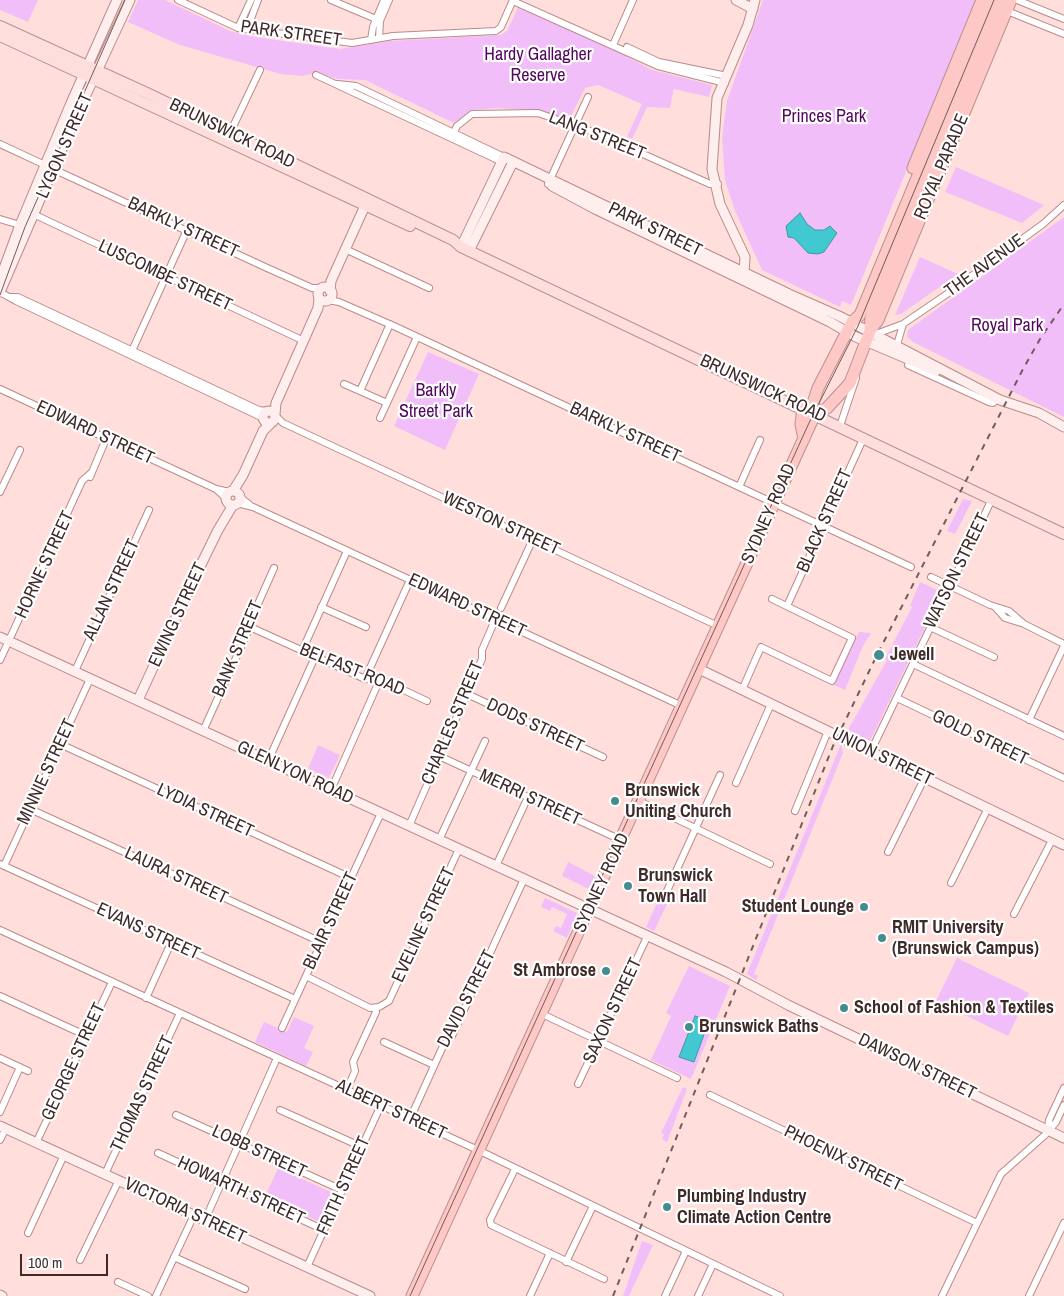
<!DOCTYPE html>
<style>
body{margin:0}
#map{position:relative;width:1064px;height:1296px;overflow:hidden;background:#ffdedc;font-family:"Archivo Narrow",sans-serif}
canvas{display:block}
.scale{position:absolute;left:20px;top:1254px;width:88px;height:22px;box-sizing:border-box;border:2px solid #3e2a29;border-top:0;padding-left:6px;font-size:15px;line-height:18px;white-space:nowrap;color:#3e2a29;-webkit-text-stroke:4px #fff;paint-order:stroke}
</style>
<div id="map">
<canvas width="1064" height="1296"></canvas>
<div class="scale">100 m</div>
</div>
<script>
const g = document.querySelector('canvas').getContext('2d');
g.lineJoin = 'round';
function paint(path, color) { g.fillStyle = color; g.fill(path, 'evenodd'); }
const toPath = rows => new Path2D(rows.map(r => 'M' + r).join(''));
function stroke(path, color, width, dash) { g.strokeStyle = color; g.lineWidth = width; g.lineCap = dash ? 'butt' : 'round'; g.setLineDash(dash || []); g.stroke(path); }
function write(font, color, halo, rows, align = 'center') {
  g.font = font + ' "Archivo Narrow",sans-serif'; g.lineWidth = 4.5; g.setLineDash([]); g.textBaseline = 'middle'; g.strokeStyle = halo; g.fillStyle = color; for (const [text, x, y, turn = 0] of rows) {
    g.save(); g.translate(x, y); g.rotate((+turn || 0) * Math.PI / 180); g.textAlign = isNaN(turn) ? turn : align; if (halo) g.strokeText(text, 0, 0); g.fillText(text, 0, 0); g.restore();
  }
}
paint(toPath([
 [0,0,38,0,28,22,0,10],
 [138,0,165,0,230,31,255,37,340,49,389,41,501,35,507,31,518,8,609,47,652,70,712,85,709,97,674,89,670,108,647,107,632,139,627,137,642,104,598,85,585,88,569,120,540,111,497,108,471,110,454,123,365,80,337,79,321,74,311,74,303,76,281,74,180,45,128,22],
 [763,0,977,0,851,305,842,301,840,307,762,270,735,211,725,180,722,138,727,101],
 [956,167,1044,205,1022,223,945,192],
 [1064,217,1064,417,913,342,907,337,908,330],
 [920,257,958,274,901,314,895,315],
 [428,352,479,374,445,450,394,426],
 [963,499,972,501,955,534,947,531],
 [920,582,942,592,870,741,848,730,887,660,885,659,912,607,910,606],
 [859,632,871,633,862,648,845,690,834,685],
 [841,744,843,753,754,974,758,976,756,980,747,974],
 [318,745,340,755,329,778,308,769],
 [568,862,595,876,589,889,562,876],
 [662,892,671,896,654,931,646,927],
 [545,898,577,913,567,938,553,931,556,926,561,928,567,914,552,907,550,911,541,907],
 [957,958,1029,993,1008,1036,936,1001],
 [689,966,730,986,691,1079,651,1060,671,1016,666,1013],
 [294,1017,314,1026,304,1048,313,1052,306,1066,255,1042,264,1022,287,1032],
 [683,1087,687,1089,667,1142,662,1139,664,1134,661,1133],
 [278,1168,335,1194,322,1223,265,1197],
 [642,1241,653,1245,629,1296,623,1296]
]), '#f1bef9');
const water = toPath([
 [800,213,807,224,815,230,824,230,830,226,837,233,824,252,818,254,808,253,794,238,788,237,786,226,800,213],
 [695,1016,709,1021,694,1062,679,1057,695,1016]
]);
paint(water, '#42c8d1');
stroke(water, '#41999f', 1);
const street = toPath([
 [178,0,238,28,352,43,393,36,496,31,501,27,513,0],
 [331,0,376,19],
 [1017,0,1064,19],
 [513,1,658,66,725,83],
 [1007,11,1064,34],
 [238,28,251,0],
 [247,29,258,0],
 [379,38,380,21,389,0],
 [371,40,373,27,384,0],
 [613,45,633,0],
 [627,47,659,62,727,76],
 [316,75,502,162],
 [338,84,356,86,504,157],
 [230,133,260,70],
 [451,138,457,126,472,114,538,113,596,133,710,184,718,184],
 [0,144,45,165],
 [53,169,265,267,312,288,322,288],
 [548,184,588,97],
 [31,213,304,341],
 [0,219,20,225],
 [345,249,429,288],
 [0,292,16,301,263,418],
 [11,297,18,297,259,410,266,411],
 [328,300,339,302,396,327,911,567],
 [390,324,360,391,387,403,417,337],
 [876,334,903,324,947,294,1043,224,1064,205],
 [897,345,903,324],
 [131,353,187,230],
 [910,361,908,365,989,402,993,403,997,399],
 [344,384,360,391],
 [0,389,216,489,229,492],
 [276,416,283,423,718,626],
 [380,418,387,403],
 [840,426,856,378],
 [90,477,106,439],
 [739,487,760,440],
 [217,490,226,498],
 [0,492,20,450],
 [240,497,250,505],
 [237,503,253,507,682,706],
 [931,577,990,605,1009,611,1024,624,1064,644],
 [787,606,864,437],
 [321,607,366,627],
 [501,608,533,539],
 [996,608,1005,618,1021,623],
 [250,627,365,679,380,679,427,701],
 [930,627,994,657],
 [302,651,347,551],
 [0,660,82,481,91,473],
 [913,664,1064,736],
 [75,671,149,510],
 [365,679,410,580],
 [742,690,761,647,832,681,852,638,772,599],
 [467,694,603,757],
 [897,698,1064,778],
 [1029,720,1064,646],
 [203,731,250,627,249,624,274,568],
 [60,744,351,878],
 [871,751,992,499],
 [439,756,621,840],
 [268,761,315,657],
 [736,783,771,704],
 [331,790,380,679],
 [639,801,770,864],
 [30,809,321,942],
 [795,811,828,731],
 [409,826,482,659,482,650,495,620],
 [439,840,485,741],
 [888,852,925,777],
 [0,864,295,999],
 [4,866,90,679],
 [496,866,528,797],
 [951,883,988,808],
 [667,891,720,775],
 [1014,914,1052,840],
 [0,930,480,1151,780,1296],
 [306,976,370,1008,379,1007,389,1001,459,849],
 [0,996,87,1036],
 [146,998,171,943],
 [542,1014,677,1078],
 [282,1028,381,813],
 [384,1042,434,1065],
 [0,1058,28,1071],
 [578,1084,647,937],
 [347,1090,355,1071,353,1062,376,1012,375,1008],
 [710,1095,977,1223],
 [280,1110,362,1147],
 [0,1112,20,1067],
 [176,1115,342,1190],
 [410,1119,443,1046,452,1036,524,879],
 [1048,1130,1049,1120,1064,1088],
 [0,1140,6,1128],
 [36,1143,112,982],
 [158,1153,324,1230],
 [515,1169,490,1220,491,1225,604,1279],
 [105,1174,180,1013],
 [205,1220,277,1058],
 [28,1233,64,1155],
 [174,1257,245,1289],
 [80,1260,119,1180],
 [566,1262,593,1206],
 [307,1267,381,1105],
 [118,1282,148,1296],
 [156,1296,194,1215],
 [530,1296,550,1253],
 [665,1296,686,1251],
 [698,1296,713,1264],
 [942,1296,1001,1174,1045,1135,1056,1122,1064,1105],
 [1029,1296,1064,1223]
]);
const secondary = toPath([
 [736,0,753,9],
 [552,186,595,209,830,322,856,337,936,371],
 [461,247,504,157,789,294,839,316,1000,400,1039,413,1064,427],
 [469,251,511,166],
 [744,273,745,257,720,204,712,169,717,98,748,25,755,0],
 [1,284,3,271,20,225,71,103,117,0],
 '318 294a7 7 0 1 1 14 0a7 7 0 1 1-14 0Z',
 [330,291,331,281,368,199],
 [0,292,77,114,130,0],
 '263 417a6 6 0 1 1 12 0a6 6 0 1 1-12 0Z',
 [275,414,276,403,318,308,319,298],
 '226 498a7 7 0 1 1 14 0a7 7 0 1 1-14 0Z',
 [233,491,243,475,263,431,271,423],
 [0,637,726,972,788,1005,1064,1138],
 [699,669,1064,845],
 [138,700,193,581,218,530,233,505],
 [0,1126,370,1296],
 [0,1295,2,1296]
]);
const primary = toPath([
 [0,26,147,93,426,227,453,240,461,247,1064,534],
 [0,36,410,226]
]);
const highway = toPath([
 [913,168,982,0],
 [872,328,878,320,1011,0],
 [803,408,801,424,804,439],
 [815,414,827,408,850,383,870,331,871,318,883,283,1001,0],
 [815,414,813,403,818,388,852,322,860,315,991,0],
 [412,1296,815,414]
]);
stroke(street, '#bb8a88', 8);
stroke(secondary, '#bb8a88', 11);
stroke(primary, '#ba918f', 12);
stroke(highway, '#ba918f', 13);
stroke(street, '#fff', 6);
stroke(secondary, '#feeeee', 9);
stroke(primary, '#fededd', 10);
stroke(highway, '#fdc8c6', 11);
stroke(toPath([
 [0,295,25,227,125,0],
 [410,1296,809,423,858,326,994,0]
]), '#735c5a', 1);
stroke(toPath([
 [613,1296,833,746,876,657,1022,371,1040,339,1064,304]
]), '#735c5a', 2, [6, 6]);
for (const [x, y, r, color] of [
 [879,655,6,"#458c91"],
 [615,801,5,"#458c91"],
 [628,886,5,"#458c91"],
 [864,907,5,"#458c91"],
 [882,938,5,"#458c91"],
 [606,971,5,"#458c91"],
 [844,1008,5,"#458c91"],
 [689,1027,5,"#458c91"],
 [667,1207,5,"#458c91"]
]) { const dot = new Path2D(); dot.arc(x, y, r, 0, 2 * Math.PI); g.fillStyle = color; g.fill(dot); stroke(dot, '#fff', 2); }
write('18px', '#3e2a29', '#fff', [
 ["PARK STREET",291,34,8],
 ["BRUNSWICK ROAD",232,134,26],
 ["LANG STREET",597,136,22],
 ["LYGON STREET",65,146,-66],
 ["ROYAL PARADE",942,167,-67],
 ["BARKLY STREET",183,228,25],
 ["PARK STREET",655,230,26],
 ["THE AVENUE",985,266,-36],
 ["LUSCOMBE STREET",165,276,25],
 ["BRUNSWICK ROAD",763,389,25],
 ["EDWARD STREET",95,433,25],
 ["BARKLY STREET",625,433,25],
 ["SYDNEY ROAD",769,514,-66],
 ["BLACK STREET",825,521,-66],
 ["WESTON STREET",501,524,25],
 ["HORNE STREET",45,565,-65],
 ["WATSON STREET",957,571,-64],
 ["ALLAN STREET",112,590,-65],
 ["EDWARD STREET",467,606,25],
 ["EWING STREET",178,615,-65],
 ["BANK STREET",238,649,-67],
 ["BELFAST ROAD",352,670,22],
 ["CHARLES STREET",453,723,-67],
 ["DODS STREET",535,726,25],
 ["GOLD STREET",980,738,26],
 ["UNION STREET",882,757,26],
 ["MINNIE STREET",47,772,-65],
 ["GLENLYON ROAD",295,773,25],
 ["MERRI STREET",530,798,25],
 ["LYDIA STREET",205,811,25],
 ["LAURA STREET",176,876,25],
 ["SYDNEY ROAD",602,883,-65],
 ["BLAIR STREET",331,921,-65],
 ["EVELINE STREET",424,925,-65],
 ["EVANS STREET",148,932,25],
 ["DAVID STREET",467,999,-63],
 ["SAXON STREET",613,1011,-65],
 ["GEORGE STREET",74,1062,-65],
 ["DAWSON STREET",917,1067,26],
 ["THOMAS STREET",143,1094,-65],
 ["ALBERT STREET",391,1110,25],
 ["LOBB STREET",259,1152,25],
 ["PHOENIX STREET",843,1159,26],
 ["FRITH STREET",344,1186,-66],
 ["HOWARTH STREET",241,1191,25],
 ["VICTORIA STREET",185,1211,25]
]);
write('18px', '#51075c', '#fff', [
 ["Hardy Gallagher",538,55],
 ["Reserve",538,76],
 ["Princes Park",824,117],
 ["Royal Park",1007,326],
 ["Barkly",436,391],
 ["Street Park",436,412]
]);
write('bold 18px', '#3e2a29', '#fff', [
 ["Jewell",890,655],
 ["Brunswick",625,791],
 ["Uniting Church",625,812],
 ["Brunswick",638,876],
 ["Town Hall",638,897],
 ["Student Lounge",854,907,"right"],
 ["RMIT University",892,928],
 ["(Brunswick Campus)",892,949],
 ["St Ambrose",596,971,"right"],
 ["School of Fashion & Textiles",854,1008],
 ["Brunswick Baths",699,1027],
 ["Plumbing Industry",677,1197],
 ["Climate Action Centre",677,1218]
], 'left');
</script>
